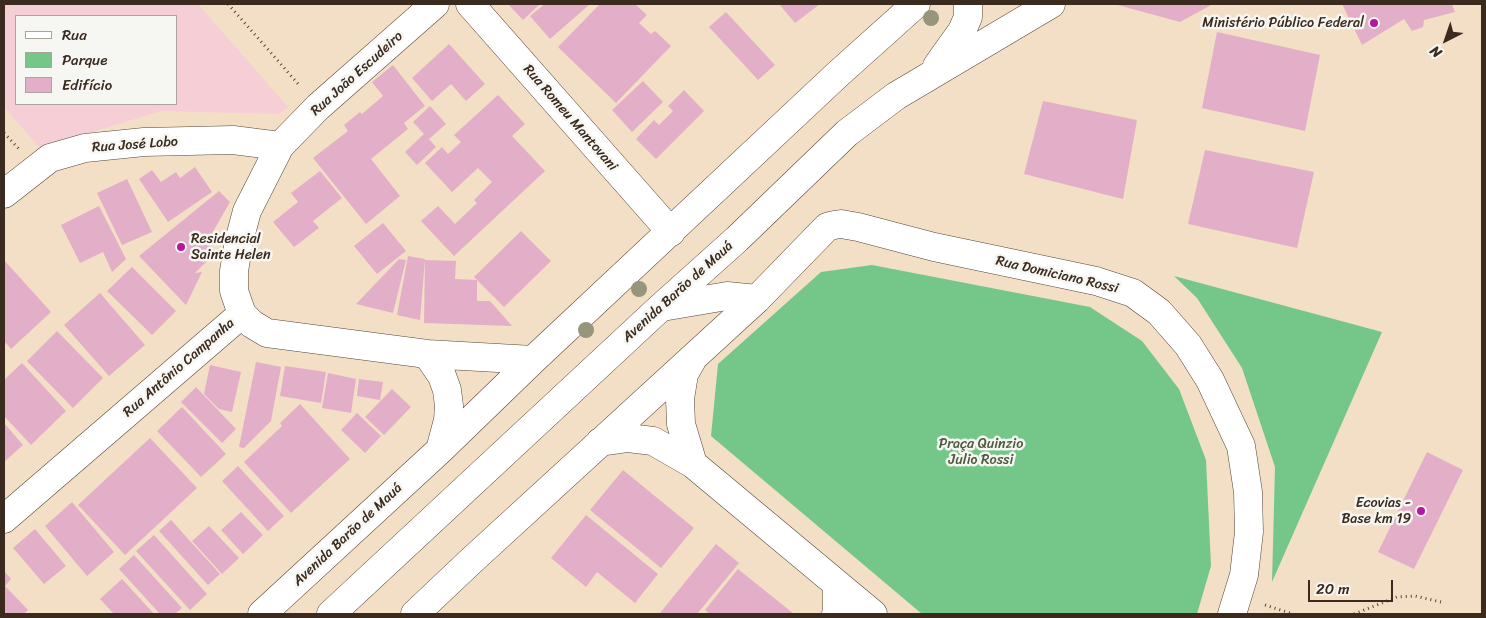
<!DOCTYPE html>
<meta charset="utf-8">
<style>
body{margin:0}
#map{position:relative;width:1486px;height:618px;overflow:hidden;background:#f2dfc5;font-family:Sriracha,sans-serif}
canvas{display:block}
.frame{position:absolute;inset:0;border:5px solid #3b2a1e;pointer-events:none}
.legend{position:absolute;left:15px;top:15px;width:162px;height:90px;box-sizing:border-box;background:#f6f6f2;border:1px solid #aba49d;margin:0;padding:6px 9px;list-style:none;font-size:15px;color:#3b2a1e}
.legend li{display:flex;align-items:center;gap:10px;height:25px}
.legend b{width:25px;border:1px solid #aba49d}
.north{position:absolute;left:1421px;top:15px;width:50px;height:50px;-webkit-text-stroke:4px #f6f6f2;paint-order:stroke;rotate:221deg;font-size:14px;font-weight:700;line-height:20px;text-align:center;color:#3b2a1e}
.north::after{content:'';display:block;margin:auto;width:18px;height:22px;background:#3b2a1e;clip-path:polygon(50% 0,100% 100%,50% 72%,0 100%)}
.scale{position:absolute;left:1308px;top:580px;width:85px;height:22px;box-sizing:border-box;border:2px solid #3b2a1e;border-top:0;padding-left:6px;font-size:15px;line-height:18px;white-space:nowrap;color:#3b2a1e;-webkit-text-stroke:4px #f6f6f2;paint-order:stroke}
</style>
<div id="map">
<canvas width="1486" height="618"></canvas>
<div class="frame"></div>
<ul class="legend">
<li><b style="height:6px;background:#fff"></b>Rua</li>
<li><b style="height:14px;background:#75c789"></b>Parque</li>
<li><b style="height:14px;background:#e3afc8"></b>Edifício</li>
</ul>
<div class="north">N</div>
<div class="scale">20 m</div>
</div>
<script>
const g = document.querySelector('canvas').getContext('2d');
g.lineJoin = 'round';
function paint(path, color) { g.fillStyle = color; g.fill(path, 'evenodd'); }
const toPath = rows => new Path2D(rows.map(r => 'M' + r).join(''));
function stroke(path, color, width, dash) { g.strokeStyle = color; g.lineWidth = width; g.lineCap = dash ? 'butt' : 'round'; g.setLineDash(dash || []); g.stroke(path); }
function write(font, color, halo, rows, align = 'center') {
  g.font = font + ' Sriracha,sans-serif'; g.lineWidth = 5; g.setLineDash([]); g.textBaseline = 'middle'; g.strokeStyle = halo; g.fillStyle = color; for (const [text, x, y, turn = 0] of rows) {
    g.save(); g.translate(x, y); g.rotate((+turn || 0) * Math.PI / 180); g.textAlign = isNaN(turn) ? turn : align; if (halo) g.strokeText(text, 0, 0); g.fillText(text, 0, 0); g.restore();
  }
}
paint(toPath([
 [4,4,198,4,288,107,279,114,161,111,40,148,4,107],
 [16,16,176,16,176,104,16,104]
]), '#f6cfd6');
paint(toPath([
 [872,265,1090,307,1142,341,1179,389,1206,460,1211,566,1197,614,922,614,711,436,718,364,821,272],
 [1174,276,1382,332,1272,582,1275,467,1242,368,1197,298]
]), '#75c789');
paint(toPath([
 [508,4,540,4,523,20],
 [545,4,590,4,550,39,530,16],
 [600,4,635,4,647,15,639,23,651,34,655,31,671,46,616,103,558,47],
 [779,4,820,4,795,23],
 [1114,4,1213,4,1180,22],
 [1342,4,1452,4,1455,12,1424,20,1423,27,1412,31,1404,19,1362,45],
 [726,12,775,65,758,80,709,27],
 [1217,32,1320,55,1305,131,1202,108],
 [449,44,485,84,466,101,451,84,432,101,412,78],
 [393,65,425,106,404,123,408,129,371,159,400,196,366,224,313,158,348,131,344,125,360,112,362,114,383,96,372,82],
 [643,81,663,102,632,132,612,110],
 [684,90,704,111,656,159,636,139,654,120,659,125,673,111,668,106],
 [498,95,525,124,512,136,545,171,454,256,421,221,438,206,455,224,477,203,474,200,492,182,478,168,452,192,425,163,442,147,448,154,461,142,454,135],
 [1043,101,1137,120,1123,199,1024,174],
 [430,106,446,124,429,139,436,147,417,165,405,152,424,134,413,122],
 [1205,150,1314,172,1297,248,1188,224],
 [195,167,212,192,168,222,139,179,152,170,161,182,176,172,180,178],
 [320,171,342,198,313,221,319,228,294,247,273,222,298,202,291,193],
 [127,179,152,232,122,245,97,193],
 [219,191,230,202,207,242,216,252,195,273,202,272,186,305,139,256],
 [99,206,126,259,112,272,103,252,80,263,61,225],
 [383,223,406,251,377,274,354,246],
 [521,231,551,261,504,307,474,277],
 [408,256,425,259,420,320,397,315],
 [399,259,406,260,393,313,356,304],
 [4,260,51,312,11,349,4,341],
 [425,260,456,261,455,279,477,280,477,301,490,301,512,326,424,323],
 [132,267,176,311,152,335,107,291],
 [100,293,145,345,109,376,64,325],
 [57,331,103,378,73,408,27,361],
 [256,362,281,367,271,421,244,448,239,447],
 [22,363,66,411,31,445,4,416,4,380],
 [210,365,241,372,232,412,219,409,204,394],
 [285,366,326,372,321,403,280,396],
 [328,373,356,379,351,413,322,408],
 [359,379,383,382,380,400,357,396],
 [196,387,236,429,222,443,181,402],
 [392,389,411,407,384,435,365,417],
 [300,404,350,459,291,513,244,462,282,426,280,423],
 [182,407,226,454,201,477,157,431],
 [357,413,381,436,365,453,341,430],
 [4,423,23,445,4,462],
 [150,438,197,488,125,555,78,505],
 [1427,452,1463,470,1414,569,1378,552],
 [238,466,284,516,268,531,222,481],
 [623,470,694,528,661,568,590,510],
 [72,502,114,552,87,576,45,526],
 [241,512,263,535,243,554,221,530],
 [586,515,658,574,635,603,597,572,586,587,551,558],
 [171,520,220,574,208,585,159,531],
 [209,526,239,558,222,574,192,541],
 [35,529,66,566,44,584,13,548],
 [154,535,207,594,190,610,136,551],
 [716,544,739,563,697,614,662,614,660,613],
 [134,555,182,608,175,614,160,614,119,569],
 [738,569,794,614,710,614,705,610],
 [4,571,11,579,5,586,28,610,24,614,4,614],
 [122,579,154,614,114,614,100,599]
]), '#e3afc8');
const minor = toPath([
 [435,4,318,107,280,146,247,211,239,241,234,271,234,291,242,314,252,324,267,333,427,354,533,360],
 [470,4,671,232],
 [4,194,50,158,85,148,144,142,233,140,280,146],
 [427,354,442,376,447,390,449,406,448,420,440,450],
 [692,360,684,374,680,399,681,424,693,464],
 [600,442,628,438,653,441,693,464,873,614],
 [4,519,242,314],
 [262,614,440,450,533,360,838,74,916,4],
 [415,614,471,561,757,299,827,227,834,225,841,224,858,227,934,247,1096,281,1133,293,1159,312,1188,345,1210,380,1241,446,1248,492,1249,532,1244,575,1232,614],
 [836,614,837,608,837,585]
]);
const tertiary = toPath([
 [937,66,962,31,968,17,968,4],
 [662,307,727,296,757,299],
 [331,614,660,308,737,239,847,133,896,96,1051,4]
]);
stroke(minor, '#564537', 29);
stroke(tertiary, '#564537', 29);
stroke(toPath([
 [228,4,300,86],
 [4,133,19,149],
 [1265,605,1293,614],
 [1354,614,1397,597,1415,596,1441,602]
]), '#564537', 3, [1, 4]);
stroke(minor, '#fff', 28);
stroke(tertiary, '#fff', 28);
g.fillStyle = '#97957b';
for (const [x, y] of [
 [931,18],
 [639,289],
 [586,330]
]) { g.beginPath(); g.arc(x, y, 8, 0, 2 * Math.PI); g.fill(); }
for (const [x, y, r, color] of [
 [1374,23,5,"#b5179e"],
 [181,247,5,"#b5179e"],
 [1421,511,5,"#b5179e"]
]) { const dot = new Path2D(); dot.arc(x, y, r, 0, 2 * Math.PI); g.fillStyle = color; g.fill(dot); stroke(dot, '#f6f6f2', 2); }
write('14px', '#3b2a1e', '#f6f6f2', [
 ["Ministério Público Federal",1364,23],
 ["Residencial",191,239,"left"],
 ["Sainte Helen",191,255,"left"],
 ["Ecovias -",1411,503],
 ["Base km 19",1411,519]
], 'right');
write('14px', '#3b2a1e', '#f6f6f2', [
 ["Rua João Escudeiro",357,74,-42],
 ["Rua Romeu Mantovani",570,118,49],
 ["Rua José Lobo",135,145,-4],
 ["Rua Domiciano Rossi",1057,275,13],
 ["Avenida Barão de Mauá",678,292,-42],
 ["Rua Antônio Campanha",179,368,-41],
 ["Avenida Barão de Mauá",348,535,-43]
]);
write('14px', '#4c593e', '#f6f6f2', [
 ["Praça Quinzio",981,444],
 ["Julio Rossi",981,460]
]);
</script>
